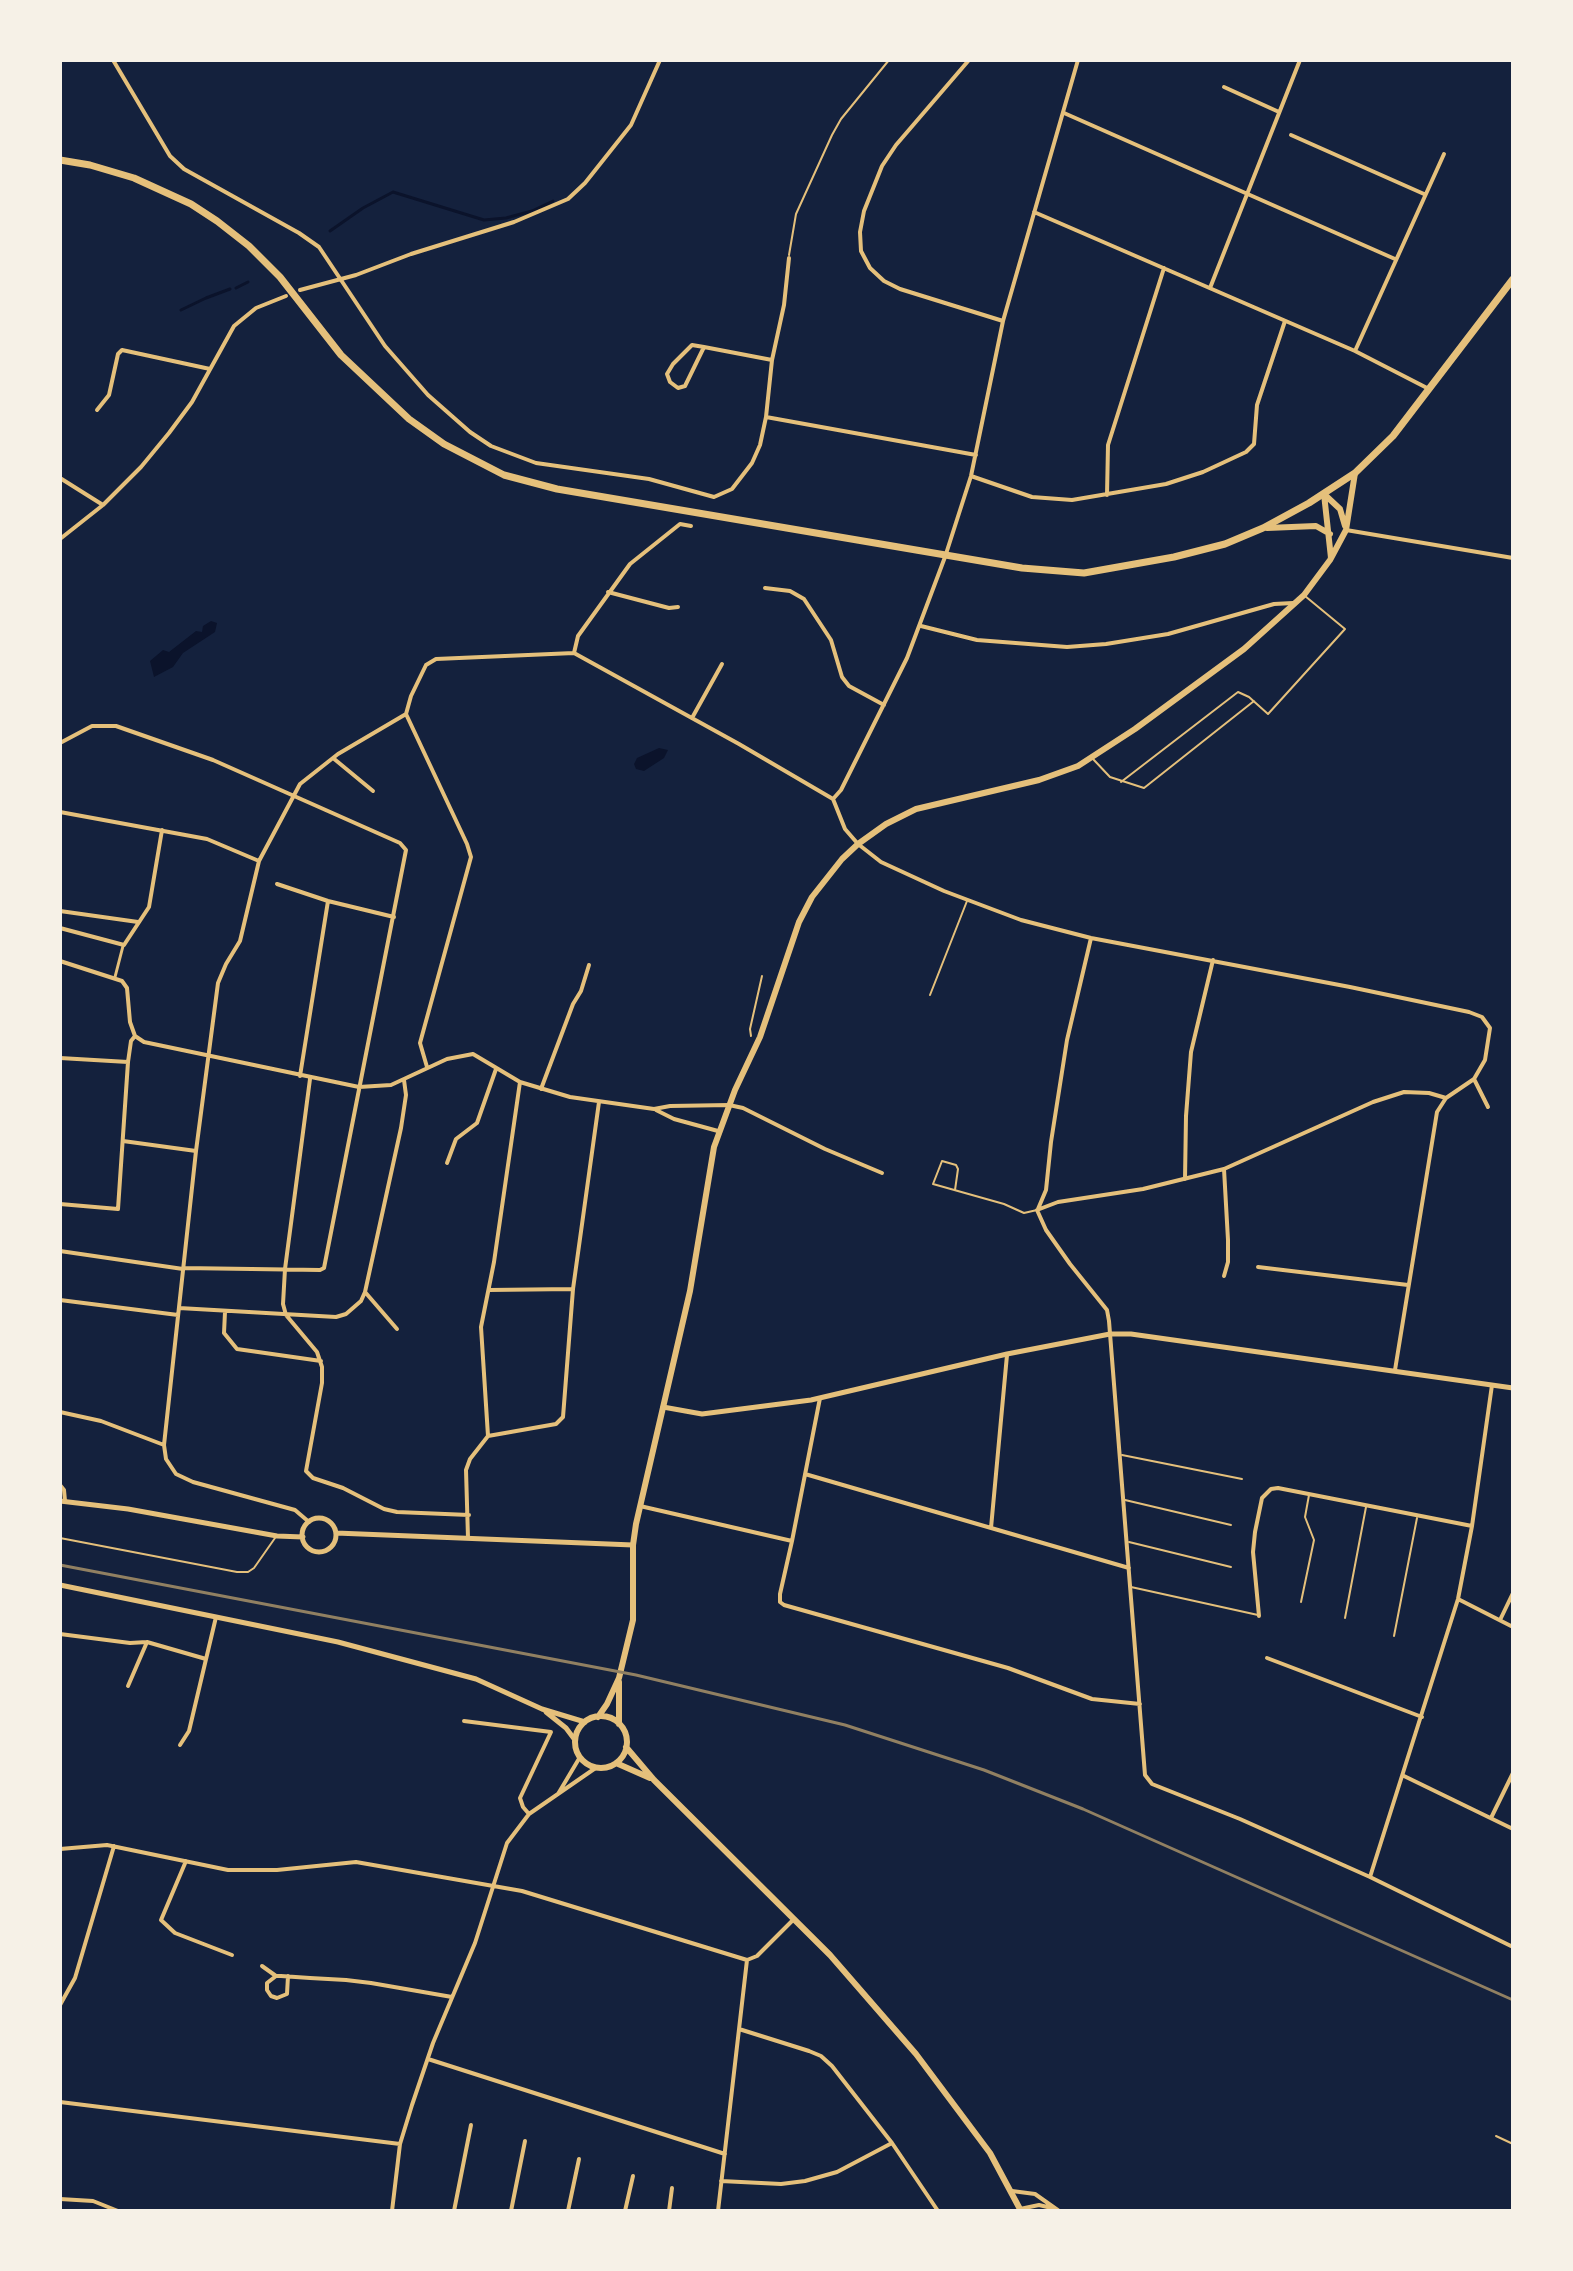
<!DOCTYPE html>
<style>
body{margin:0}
#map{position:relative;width:1573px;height:2271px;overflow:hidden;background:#14213d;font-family:"Asap Condensed",sans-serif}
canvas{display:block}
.frame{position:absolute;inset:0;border:62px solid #f6f1e7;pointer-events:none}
</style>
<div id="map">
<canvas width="1573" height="2271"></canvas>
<div class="frame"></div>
</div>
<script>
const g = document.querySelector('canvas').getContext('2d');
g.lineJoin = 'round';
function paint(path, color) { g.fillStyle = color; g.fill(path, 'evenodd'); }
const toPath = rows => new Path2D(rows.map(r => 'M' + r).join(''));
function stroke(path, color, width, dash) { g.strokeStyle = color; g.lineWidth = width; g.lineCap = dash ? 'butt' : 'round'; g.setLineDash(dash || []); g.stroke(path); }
paint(toPath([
 [211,621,217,623,215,632,183,653,173,667,154,677,150,661,163,650,169,652,196,631,202,632,203,626],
 [659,748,668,750,664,758,644,771,636,769,634,764,637,758]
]), '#0b132b');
stroke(toPath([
 [330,231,363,208,393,192,484,220,506,218,532,211,553,201],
 [236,288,248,282],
 [181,310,206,298,230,289]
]), '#0b132b', 3);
stroke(toPath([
 [789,255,796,214,832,135,841,119,889,60],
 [1093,759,1110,777,1144,788,1254,701],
 [1121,782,1238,692,1249,697,1268,714,1345,629,1305,596],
 [930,995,967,901],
 [751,1036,750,1029,762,976],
 [955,1190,958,1169,956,1165,942,1161,933,1184,1004,1204,1024,1213,1037,1210],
 [1122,1455,1242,1479],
 [1125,1500,1231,1525],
 [60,1538,237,1572,248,1572,254,1568,275,1538],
 [1129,1542,1231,1567],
 [1131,1587,1258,1615],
 [1301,1602,1314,1540,1305,1517,1309,1495],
 [1345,1618,1366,1507],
 [1394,1636,1417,1518],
 [1496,2136,1513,2144]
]), '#e5c07b', 2);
stroke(toPath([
 [115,977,123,946]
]), '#e5c07b', 3);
stroke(toPath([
 [113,60,170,156,184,169,299,233,319,247,385,346,428,395,470,432,491,446,536,463,649,479,714,497,732,489,752,463,760,445,766,417,772,360,784,305,789,258],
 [969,60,896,145,882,166,864,211,860,232,861,251,870,268,884,281,900,289,1003,321],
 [1224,87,1279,112],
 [1064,113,1395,259],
 [1291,135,1424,194],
 [1034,212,1355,351,1429,389],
 [1210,288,1300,60],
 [300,290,356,275,411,254,514,222,568,199,585,183,631,125,660,60],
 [704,347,685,386,678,388,670,382,667,374,673,364,692,345,704,347,772,360],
 [1355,351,1444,154],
 [97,410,109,395,118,354,122,350,210,369],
 [766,417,976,455],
 [971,476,1032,497,1072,500,1166,484,1203,472,1246,452,1254,444,1257,405,1285,321],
 [60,478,103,505],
 [1107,495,1108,445,1164,268],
 [1346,530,1513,558],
 [60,539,103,505,141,467,169,433,192,402,234,326,256,308,286,296],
 [765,588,790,591,804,599,831,640,842,677,849,686,884,705],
 [608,592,669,608,678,607],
 [921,626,977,640,1067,647,1106,644,1168,634,1274,604,1293,603],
 [574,653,578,636,630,564,680,524,691,526],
 [692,718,722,664],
 [60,743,92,726,116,726,213,760,400,843,406,850,324,1268,320,1270,183,1268],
 [333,758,373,791],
 [833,799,845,829,858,844,881,862,944,891,1021,920,1091,938,1350,987,1469,1012,1482,1017,1490,1028,1485,1060,1474,1079,1446,1098,1437,1112,1395,1370],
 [833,799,841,790,907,658,945,557,971,476,1003,321,1078,60],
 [60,812,207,839,259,861],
 [277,884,328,901,394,917],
 [60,911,138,922],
 [60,928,124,945,149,907,162,830],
 [60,961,122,981,127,988,130,1022,135,1036],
 [135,1036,144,1042,359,1087,391,1085,447,1059,473,1054,520,1082,570,1097,654,1109,670,1106,729,1105,743,1108,825,1149,882,1173],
 [60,1058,128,1062],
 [427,1067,420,1043,471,857,467,844,406,714,411,696,426,665,436,659,574,653,739,744,833,799],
 [300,1076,328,901],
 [310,1079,285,1269,283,1304,286,1315,317,1352,322,1367,322,1383,306,1471,313,1478,343,1488,384,1509,397,1512,469,1515],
 [1474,1079,1488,1107],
 [541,1089,573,1004,581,991,589,965],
 [656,1110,674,1119,718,1131],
 [123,1141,196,1151],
 [447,1163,456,1139,477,1123,496,1069],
 [1185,1179,1186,1116,1191,1052,1213,960],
 [60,1204,118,1209,128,1062,131,1041,135,1036],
 [1038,1209,1046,1190,1051,1142,1067,1040,1091,938],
 [1037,1210,1046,1230,1070,1264,1107,1310,1109,1321,1145,1775,1152,1784,1240,1819,1370,1877,1513,1947],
 [1037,1210,1058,1202,1143,1189,1224,1169,1373,1102,1404,1092,1429,1093,1446,1098],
 [60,1251,183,1269],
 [1258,1267,1408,1285],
 [1224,1276,1228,1262,1228,1240,1224,1169],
 [489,1290,573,1289],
 [365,1292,397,1329],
 [60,1300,178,1315],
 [179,1308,336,1317,346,1314,361,1301,365,1292,401,1128,406,1095,404,1080],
 [225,1312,224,1333,237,1349,321,1361],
 [60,1412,101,1421,164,1445],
 [488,1436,481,1327,494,1262,520,1082],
 [805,1474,1129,1568],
 [60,1485,64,1490,65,1501],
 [640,1506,792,1541,780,1594,780,1602,784,1605,1008,1668,1092,1699,1140,1704],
 [309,1522,295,1510,193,1482,176,1474,166,1459,164,1445,196,1151,218,983,226,964,240,941,259,861,300,784,338,754,406,714],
 [991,1528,1007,1355],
 [468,1538,466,1470,470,1459,488,1436,556,1424,563,1417,573,1289,599,1102],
 [792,1541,820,1398],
 [1458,1599,1513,1627],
 [1259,1616,1253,1552,1255,1532,1262,1498,1271,1489,1278,1488,1472,1526],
 [1500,1620,1513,1593],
 [60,1634,130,1643,147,1642],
 [1267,1658,1422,1717],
 [128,1686,147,1642,206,1659],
 [464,1721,551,1732,520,1798,523,1807,529,1814],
 [180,1745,189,1731,216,1617],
 [1404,1776,1513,1829],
 [558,1794,580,1757],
 [1491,1818,1513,1773],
 [60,1849,107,1845,228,1870,277,1870,356,1862,522,1891,747,1960],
 [186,1861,161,1920,175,1933,232,1955],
 [1370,1877,1458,1599,1472,1526,1492,1385],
 [747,1960,757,1956,794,1919],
 [262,1966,276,1976],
 [288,1976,287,1994,277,1998,271,1996,267,1990,267,1983,276,1976,281,1976,310,1978,346,1980,371,1983,452,1997],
 [60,2005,75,1978,114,1846],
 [739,2029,809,2051,821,2056,832,2066,892,2143,938,2211],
 [428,2059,725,2154],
 [60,2102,400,2144],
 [721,2181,781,2184,805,2181,837,2172,892,2143],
 [1012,2191,1035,2194,1059,2211],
 [60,2199,93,2201,118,2211],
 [1020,2209,1039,2205,1056,2209],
 [392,2211,400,2144,412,2105,433,2043,475,1943,507,1843,529,1814,597,1767],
 [454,2211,471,2125],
 [511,2211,525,2141],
 [568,2211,579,2159],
 [625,2211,633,2176],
 [669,2211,672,2188],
 [718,2211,747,1960]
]), '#e5c07b', 4);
stroke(toPath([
 [663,1407,702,1414,811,1400,1007,1354,1110,1334,1131,1334,1513,1388],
 [60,1501,128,1509,277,1536,303,1537],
 '302 1535a17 17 0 1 1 34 0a17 17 0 1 1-34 0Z',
 [336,1533,633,1545],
 [60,1585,338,1642,476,1679,542,1709,585,1722],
 [546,1712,566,1728,575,1740]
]), '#e5c07b', 5);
stroke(toPath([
 [1324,494,1331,558],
 [1324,494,1340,509,1345,526],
 [1267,528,1316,526,1330,534],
 [619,1682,619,1724],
 '575 1742a26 26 0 1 1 52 0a26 26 0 1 1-52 0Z',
 [598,1717,607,1704,619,1678,633,1620,633,1545,636,1524,690,1291,714,1147,735,1090,760,1037,799,922,812,897,842,859,858,844,886,824,916,809,1039,780,1078,766,1135,729,1244,649,1304,595,1330,560,1346,530,1355,473],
 [626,1747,654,1780,830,1955,916,2054,990,2153,1021,2211],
 [616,1763,650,1778]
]), '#e5c07b', 6);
stroke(toPath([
 [60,160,90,165,134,178,191,204,217,221,249,246,280,277,341,355,409,419,444,444,504,475,557,489,1022,568,1084,573,1174,557,1225,544,1263,528,1309,503,1355,473,1393,436,1513,279]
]), '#e5c07b', 7);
stroke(toPath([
 [60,1565,636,1675,845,1725,984,1770,1083,1809,1513,2000]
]), '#918062', 3);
</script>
